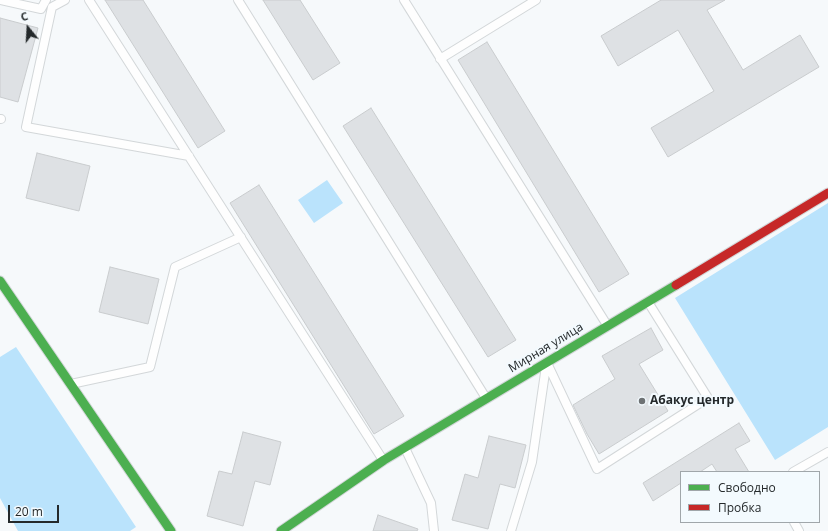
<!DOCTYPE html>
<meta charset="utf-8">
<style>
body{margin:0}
#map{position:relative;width:828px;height:531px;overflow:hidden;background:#f6f9fb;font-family:"Open Sans",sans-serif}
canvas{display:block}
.legend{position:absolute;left:680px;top:471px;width:140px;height:52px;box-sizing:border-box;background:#f3fafe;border:1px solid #a0a6aa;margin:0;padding:5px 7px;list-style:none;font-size:12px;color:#24292b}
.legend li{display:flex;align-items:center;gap:8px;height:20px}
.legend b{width:20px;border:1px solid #a0a6aa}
.north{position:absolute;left:8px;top:8px;width:40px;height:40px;-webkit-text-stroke:3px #f3fafe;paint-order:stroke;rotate:342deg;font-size:11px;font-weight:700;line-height:16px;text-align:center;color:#24292b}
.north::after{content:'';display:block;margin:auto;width:14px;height:18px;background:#24292b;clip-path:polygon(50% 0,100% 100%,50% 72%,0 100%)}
.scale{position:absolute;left:8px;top:505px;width:51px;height:18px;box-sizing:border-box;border:2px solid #24292b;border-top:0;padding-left:5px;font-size:12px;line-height:14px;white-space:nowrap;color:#24292b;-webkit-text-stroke:3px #f3fafe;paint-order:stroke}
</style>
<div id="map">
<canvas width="828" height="531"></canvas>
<ul class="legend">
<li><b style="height:5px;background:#4caf50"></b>Свободно</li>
<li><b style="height:5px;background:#c62828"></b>Пробка</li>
</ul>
<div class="north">С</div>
<div class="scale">20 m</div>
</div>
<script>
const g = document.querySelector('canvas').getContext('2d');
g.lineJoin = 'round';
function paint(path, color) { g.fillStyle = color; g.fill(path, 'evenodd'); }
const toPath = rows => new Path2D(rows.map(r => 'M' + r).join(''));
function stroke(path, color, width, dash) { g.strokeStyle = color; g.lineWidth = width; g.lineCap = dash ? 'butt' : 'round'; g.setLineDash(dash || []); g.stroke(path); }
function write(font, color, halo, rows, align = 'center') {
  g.font = font + ' "Open Sans",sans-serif'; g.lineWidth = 4; g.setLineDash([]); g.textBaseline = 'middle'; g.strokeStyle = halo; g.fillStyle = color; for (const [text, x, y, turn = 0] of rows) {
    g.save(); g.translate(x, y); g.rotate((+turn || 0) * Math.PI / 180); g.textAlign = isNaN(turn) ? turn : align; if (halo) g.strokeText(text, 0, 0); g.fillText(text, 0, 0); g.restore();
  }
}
paint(toPath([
 [327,180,343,203,314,223,298,200],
 [828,203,828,427,775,460,675,298],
 [16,347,136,527,130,531,18,531,0,498,0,357]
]), '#bae3fc');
const building = toPath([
 [105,0,143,0,225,131,198,148,105,0],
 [263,0,300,0,340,63,313,80,263,0],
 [661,0,725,0,707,10,743,70,800,35,819,67,668,157,651,128,714,91,678,30,618,66,601,36,661,0],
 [0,18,38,28,18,102,0,97,0,18],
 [487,42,629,274,599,292,458,60,487,42],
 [371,108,516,340,488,357,343,126,371,108],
 [37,153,90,166,79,211,26,198,37,153],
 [259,185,404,416,374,434,230,203,259,185],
 [110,267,159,279,148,324,99,312,110,267],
 [651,328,663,350,639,364,668,411,599,454,587,434,573,405,615,379,602,356,651,328],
 [739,423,750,441,735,449,749,472,717,472,712,464,700,472,681,472,681,483,653,501,643,483,739,423],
 [243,432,281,442,270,485,255,481,243,526,207,516,219,471,232,474,243,432],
 [489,436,526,445,515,488,500,484,488,529,452,520,465,474,478,478,489,436],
 [378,515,418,529,417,531,373,531,378,515]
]);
paint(building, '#dee1e4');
stroke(building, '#c9ccce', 1);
const lane = toPath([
 [0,0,41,9,46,0],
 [65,0,52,7,26,127,189,156],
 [89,0,383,460],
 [238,0,486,398],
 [404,0,607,325],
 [440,59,536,0],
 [0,119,1,119],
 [547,363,597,469,708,398,648,302],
 [71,384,150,367,175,267,241,237],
 [405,448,431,503,434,531],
 [793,472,828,452],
 [794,522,799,531],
 [511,531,532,462,546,366]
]);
const fast = toPath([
 [0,281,171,531],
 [281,531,384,460,676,285]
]);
const jam = toPath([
 [676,285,828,193]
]);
stroke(lane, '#d3d7d9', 10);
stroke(fast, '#d3d7d9', 11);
stroke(jam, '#d3d7d9', 11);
stroke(lane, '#fefefe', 8);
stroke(fast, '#4caf50', 9);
stroke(jam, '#c62828', 9);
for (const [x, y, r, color] of [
 [642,401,4,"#6e7274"]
]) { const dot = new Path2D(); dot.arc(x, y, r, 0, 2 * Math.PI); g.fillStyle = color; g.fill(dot); stroke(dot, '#f3fafe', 1.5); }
write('12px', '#24292b', '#f3fafe', [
 ["Мирная улица",546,348,-31]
]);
write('bold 12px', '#24292b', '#f3fafe', [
 ["Абакус центр",650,401]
], 'left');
</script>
